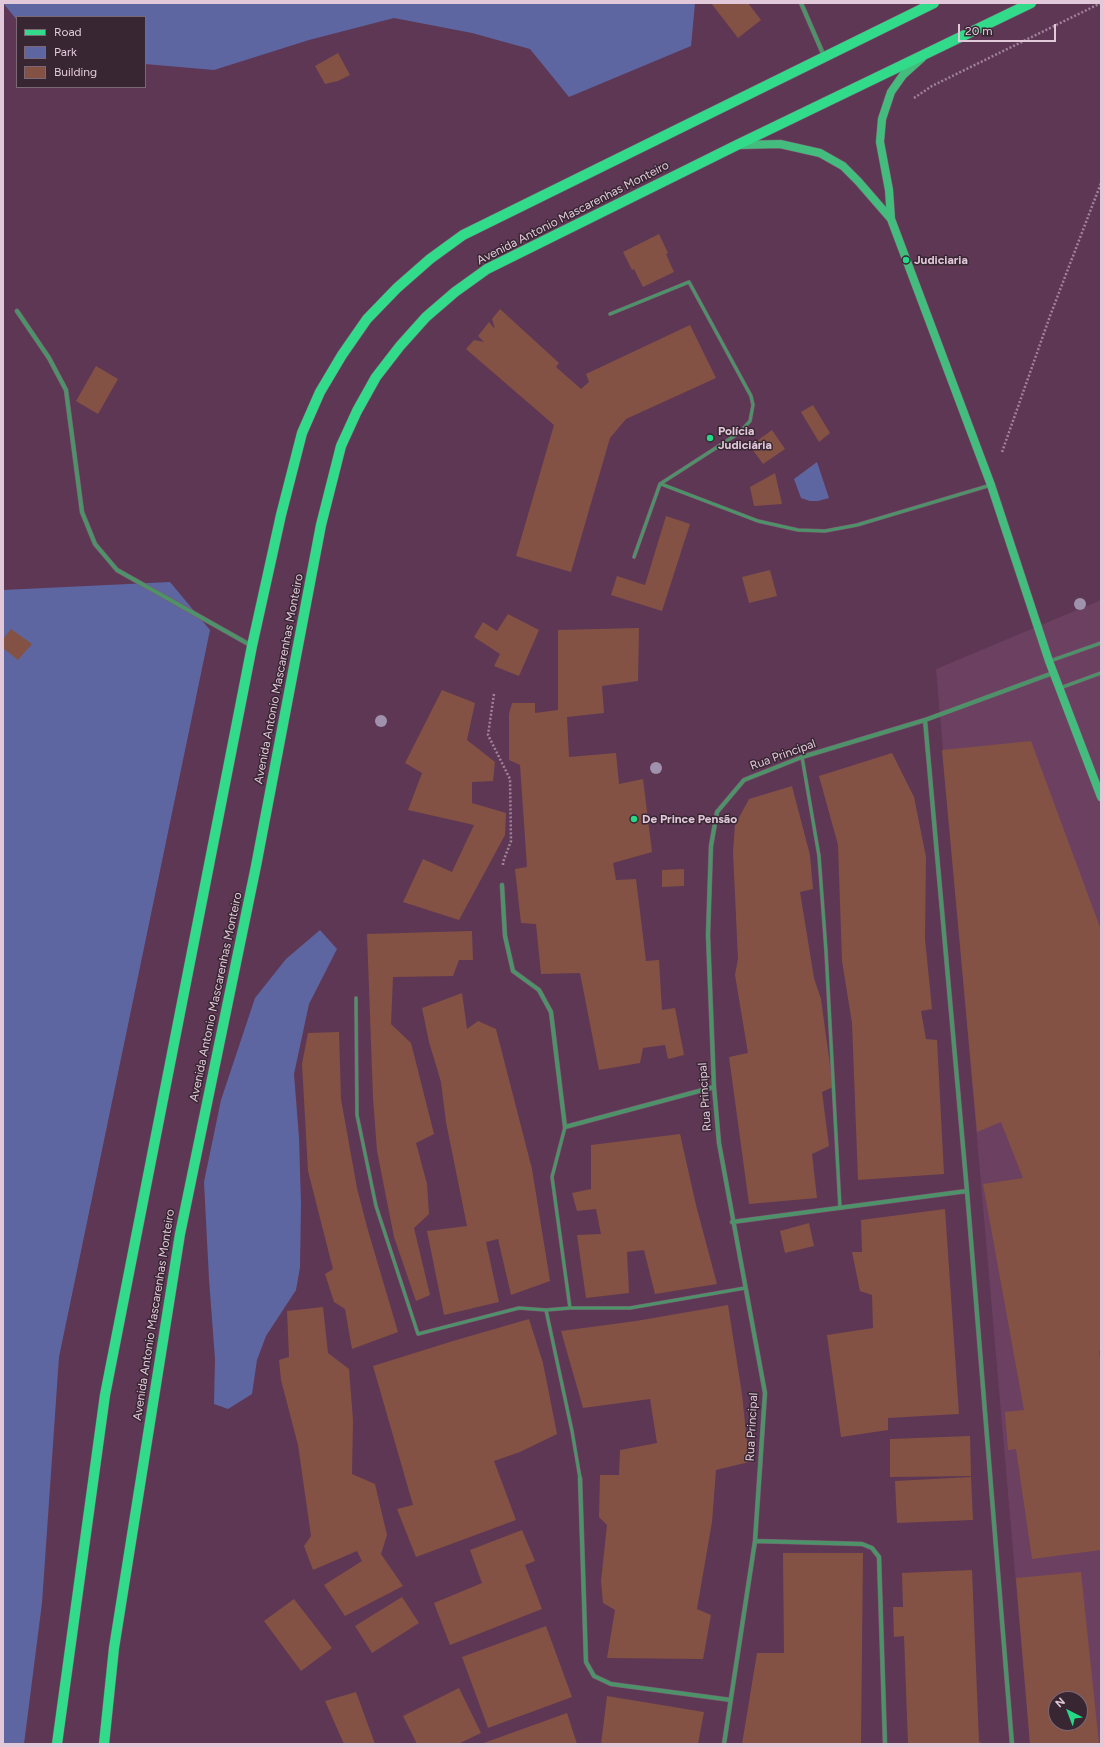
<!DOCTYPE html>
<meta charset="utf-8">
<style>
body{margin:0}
#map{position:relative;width:1104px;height:1747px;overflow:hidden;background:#5e3754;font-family:Figtree,sans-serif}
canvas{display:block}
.frame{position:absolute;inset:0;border:4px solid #e1c9da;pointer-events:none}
.legend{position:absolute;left:16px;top:16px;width:130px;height:72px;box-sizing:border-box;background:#382633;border:1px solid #7c6776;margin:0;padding:5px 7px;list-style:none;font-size:12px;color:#e1c9da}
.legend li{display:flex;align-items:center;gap:8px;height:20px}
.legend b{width:20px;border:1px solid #7c6776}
.north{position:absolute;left:1048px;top:1691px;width:40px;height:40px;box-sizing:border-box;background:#382633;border:1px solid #7c6776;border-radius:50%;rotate:318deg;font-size:11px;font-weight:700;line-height:16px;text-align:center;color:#e1c9da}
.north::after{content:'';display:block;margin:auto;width:14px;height:18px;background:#24d886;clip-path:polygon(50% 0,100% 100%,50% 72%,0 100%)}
.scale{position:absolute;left:958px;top:24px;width:98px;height:18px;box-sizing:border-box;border:2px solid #e1c9da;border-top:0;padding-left:5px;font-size:12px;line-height:14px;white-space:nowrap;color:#e1c9da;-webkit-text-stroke:3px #382633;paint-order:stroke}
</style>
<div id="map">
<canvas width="1104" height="1747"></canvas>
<div class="frame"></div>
<ul class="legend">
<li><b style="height:5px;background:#31db8a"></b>Road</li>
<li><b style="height:11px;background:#5e66a2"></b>Park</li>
<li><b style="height:11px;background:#835244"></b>Building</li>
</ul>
<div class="north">N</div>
<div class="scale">20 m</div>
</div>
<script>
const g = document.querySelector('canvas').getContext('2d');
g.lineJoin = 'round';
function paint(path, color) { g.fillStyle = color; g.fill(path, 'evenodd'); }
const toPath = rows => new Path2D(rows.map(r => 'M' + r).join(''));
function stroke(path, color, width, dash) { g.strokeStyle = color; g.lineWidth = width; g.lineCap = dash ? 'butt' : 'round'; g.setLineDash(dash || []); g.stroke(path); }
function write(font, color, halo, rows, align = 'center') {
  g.font = font + ' Figtree,sans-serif'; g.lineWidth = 3; g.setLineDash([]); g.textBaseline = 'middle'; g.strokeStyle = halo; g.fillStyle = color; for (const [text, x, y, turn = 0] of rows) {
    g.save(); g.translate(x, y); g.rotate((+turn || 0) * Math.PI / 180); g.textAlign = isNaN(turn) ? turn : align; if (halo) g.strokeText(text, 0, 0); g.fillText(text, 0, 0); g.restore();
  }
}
paint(toPath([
 [1101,600,1101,1744,1030,1744,936,669],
 [1056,1699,1080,1699,1080,1723,1056,1723]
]), '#6c4061');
paint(toPath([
 [3,3,695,3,691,46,569,97,530,49,472,33,394,18,309,40,214,70,145,64,145,17,17,17,17,20],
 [817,462,829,498,818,501,810,501,801,498,794,479],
 [170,582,210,630,59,1357,42,1603,24,1744,3,1744,3,590],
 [320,930,337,949,309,1004,294,1074,299,1138,301,1204,300,1267,296,1290,266,1336,257,1360,252,1394,228,1409,214,1404,215,1359,209,1279,204,1182,221,1100,255,998,286,959]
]), '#5e66a2');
paint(toPath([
 [711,3,748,3,761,20,738,38],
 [338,53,350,75,338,81,325,84,315,66],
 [659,234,668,253,666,254,674,272,643,287,634,269,632,270,623,252],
 [500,309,559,363,556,367,581,389,589,382,586,374,690,325,716,378,626,419,610,438,571,572,516,556,554,425,466,349,474,340,484,342,478,336,489,322,495,329,492,319],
 [96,366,118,379,98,414,76,401],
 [813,405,830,433,819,442,801,412],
 [772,430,785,449,763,464,750,446],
 [775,473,782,504,754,506,750,487],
 [666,516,690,524,662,611,611,595,617,576,645,585],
 [770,570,777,596,749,603,742,577],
 [508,614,539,630,519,676,494,666,500,654,474,637,483,622,497,631],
 [639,628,638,681,602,686,604,713,567,717,569,757,616,753,619,784,643,779,652,852,613,863,616,880,636,879,646,961,659,960,662,1010,675,1008,684,1055,668,1059,665,1045,643,1048,640,1063,599,1070,580,973,541,974,536,924,521,923,515,869,527,867,520,765,509,760,509,714,512,703,535,703,535,713,558,710,558,630],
 [11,629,32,644,18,660,3,648,3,639],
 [442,690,475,703,467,740,495,762,493,781,472,782,472,803,506,813,505,835,459,920,403,902,423,859,452,872,474,825,408,810,422,773,405,763],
 [1031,741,1101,930,1101,1351,1099,1351,1101,1366,1101,1550,1032,1559,1016,1449,1008,1450,1005,1412,1024,1410,983,1184,1023,1178,1001,1122,977,1132,942,750],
 [892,753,914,797,926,857,925,939,932,1009,921,1011,926,1039,937,1040,944,1174,858,1180,852,1023,842,961,838,845,819,776],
 [792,786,810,855,813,889,800,892,814,978,821,999,833,1087,822,1092,829,1146,812,1154,817,1198,749,1204,729,1057,748,1053,735,975,738,959,733,852,735,825,749,799],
 [684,869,684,886,662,887,662,870],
 [472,931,473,960,459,960,453,976,393,977,391,1024,411,1043,434,1134,416,1143,427,1184,429,1214,414,1228,430,1295,416,1301,394,1237,377,1151,373,1098,367,934],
 [462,993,467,1029,478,1021,496,1029,532,1169,550,1281,511,1295,498,1239,486,1242,499,1302,444,1315,427,1231,467,1226,446,1122,441,1082,429,1042,422,1008],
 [339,1032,341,1099,357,1188,367,1227,398,1332,352,1349,345,1309,334,1302,325,1274,333,1269,308,1171,302,1064,308,1033],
 [680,1134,696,1205,717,1284,655,1294,644,1250,627,1252,629,1293,586,1298,577,1235,601,1234,596,1209,577,1211,572,1193,591,1189,591,1145],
 [945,1209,959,1414,888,1418,888,1430,841,1437,827,1335,873,1328,872,1295,860,1291,852,1252,862,1252,861,1220],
 [809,1223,814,1246,785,1253,780,1231],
 [728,1305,742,1394,749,1462,716,1470,712,1522,697,1609,711,1615,703,1659,607,1658,615,1610,603,1603,601,1581,607,1525,599,1517,600,1475,619,1475,620,1450,657,1443,650,1399,583,1408,561,1331,636,1321],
 [323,1307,328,1353,349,1369,353,1420,352,1474,375,1484,387,1535,381,1554,403,1586,345,1616,324,1585,362,1561,357,1551,313,1570,304,1546,311,1536,298,1445,281,1380,279,1360,289,1357,287,1311],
 [529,1319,543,1363,557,1434,520,1452,494,1461,516,1520,416,1557,397,1509,413,1505,373,1366,453,1341],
 [970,1436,971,1476,890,1477,890,1439],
 [971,1477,973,1520,897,1523,895,1481],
 [522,1530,535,1561,525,1565,542,1609,450,1645,434,1603,482,1583,470,1550],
 [783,1553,863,1553,861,1744,742,1744,757,1653,784,1653],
 [972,1570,979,1742,985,1744,908,1744,904,1636,894,1637,893,1607,903,1607,902,1573],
 [1081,1572,1099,1744,1030,1744,1016,1578],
 [1056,1699,1080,1699,1080,1723,1056,1723],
 [402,1597,419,1623,372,1653,355,1626],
 [294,1599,332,1648,301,1671,264,1621],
 [546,1626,572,1697,488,1728,462,1657],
 [459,1688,481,1733,458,1744,417,1744,403,1716],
 [356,1692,375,1744,344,1744,325,1701],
 [607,1696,704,1712,698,1744,601,1744],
 [567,1713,577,1744,481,1744]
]), '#835244');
const service = toPath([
 [610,314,689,282,751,396,753,405,750,421,739,433,660,484,634,557],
 [661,484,758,521,798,530,825,531,857,525,991,485],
 [1050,661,1101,643],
 [1060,688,1101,673],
 [802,757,819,856,826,951,840,1208],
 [356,998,357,1115,376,1206,418,1334,519,1308,546,1310],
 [565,1127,552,1177,570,1308,546,1310,572,1431,580,1478],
 [570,1308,630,1308,745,1288]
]);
const minor = toPath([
 [801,3,824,56],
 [17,311,49,358,66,390,82,512,95,544,117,570,252,646],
 [925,720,967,1191],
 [502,885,505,936,513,971,539,990,551,1012,565,1127,714,1087],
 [732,1222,967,1191,1012,1744],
 [580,1478,586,1662,594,1676,611,1684,731,1700],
 [755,1541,862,1544,872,1548,879,1557,885,1744],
 [724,1744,755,1541,765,1393,719,1143,714,1087,708,935,711,846,717,812,744,780,802,757,925,720,1053,673]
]);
const secondary = toPath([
 [922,58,903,75,891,92,882,119,880,142,889,190,891,219,991,485,1049,661,1101,797],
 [740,145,780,144,820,153,843,166,858,181,891,219]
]);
const primary = toPath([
 [57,1744,105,1395,252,646,281,515,302,433,320,392,342,355,367,319,397,288,430,259,463,235,934,3],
 [104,1744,114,1648,180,1234,256,866,321,525,341,446,357,411,376,377,400,346,426,317,455,292,487,269,737,145,1031,3]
]);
stroke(service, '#7b5771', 4);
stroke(minor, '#7b5771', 5);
stroke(secondary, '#7b5771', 9);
stroke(primary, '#7b5771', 11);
stroke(toPath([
 [914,98,932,86,1101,3],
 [1002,452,1050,316,1101,183],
 [494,694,488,735,510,779,511,841,503,862,503,867]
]), '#a18299', 2.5, [2, 2]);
stroke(service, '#4e926a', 3);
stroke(minor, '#4e926a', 4);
stroke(secondary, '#44bc7d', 8);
stroke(primary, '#31db8a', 10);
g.fillStyle = '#a091ad';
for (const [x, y] of [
 [1080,604],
 [381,721],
 [656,768]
]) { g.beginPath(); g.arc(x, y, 6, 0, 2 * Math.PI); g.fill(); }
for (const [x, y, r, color] of [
 [906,260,4,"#24d886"],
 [710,438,4,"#24d886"],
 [634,819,4,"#24d886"]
]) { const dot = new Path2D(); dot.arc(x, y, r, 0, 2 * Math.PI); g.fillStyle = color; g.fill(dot); stroke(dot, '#382633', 1.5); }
write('12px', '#e1c9da', '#382633', [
 ["Avenida Antonio Mascarenhas Monteiro",573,213,-27],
 ["Avenida Antonio Mascarenhas Monteiro",279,679,-79],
 ["Rua Principal",783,755,-20],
 ["Avenida Antonio Mascarenhas Monteiro",216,997,-78],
 ["Rua Principal",705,1097,-94],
 ["Avenida Antonio Mascarenhas Monteiro",154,1315,-81],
 ["Rua Principal",752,1427,-87]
]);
write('bold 12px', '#e1c9da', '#382633', [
 ["Judiciaria",914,260],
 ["Polícia",718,431],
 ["Judiciária",718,445],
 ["De Prince Pensão",642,819]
], 'left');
</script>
